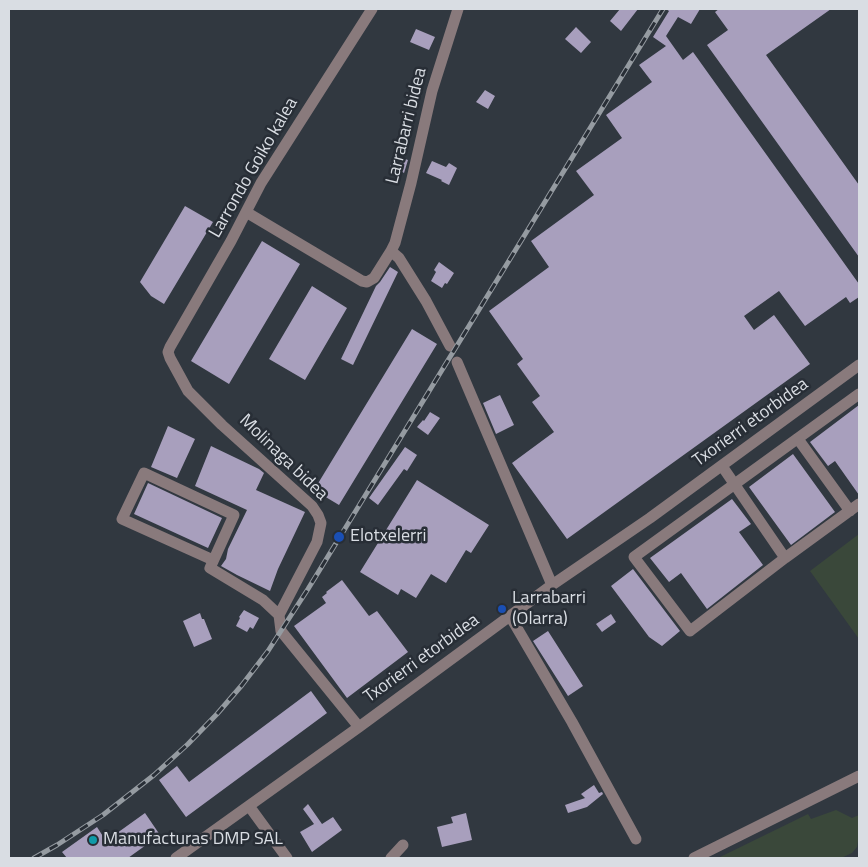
<!DOCTYPE html>
<style>
body{margin:0}
#map{position:relative;width:868px;height:867px;overflow:hidden;background:#313840;font-family:"Titillium Web",sans-serif}
canvas{display:block}
.frame{position:absolute;inset:0;border:10px solid #d9dde3;pointer-events:none}
</style>
<div id="map">
<canvas width="868" height="867"></canvas>
<div class="frame"></div>
</div>
<script>
const g = document.querySelector('canvas').getContext('2d');
g.lineJoin = 'round';
function paint(path, color) { g.fillStyle = color; g.fill(path, 'evenodd'); }
const toPath = rows => new Path2D(rows.map(r => 'M' + r).join(''));
function stroke(path, color, width, dash) { g.strokeStyle = color; g.lineWidth = width; g.lineCap = dash ? 'butt' : 'round'; g.setLineDash(dash || []); g.stroke(path); }
function write(font, color, halo, rows, align = 'center') {
  g.font = font + ' "Titillium Web",sans-serif'; g.lineWidth = 5; g.setLineDash([]); g.textBaseline = 'middle'; g.strokeStyle = halo; g.fillStyle = color; for (const [text, x, y, turn = 0] of rows) {
    g.save(); g.translate(x, y); g.rotate((+turn || 0) * Math.PI / 180); g.textAlign = isNaN(turn) ? turn : align; if (halo) g.strokeText(text, 0, 0); g.fillText(text, 0, 0); g.restore();
  }
}
paint(toPath([
 [859,534,859,639,810,571],
 [836,810,852,818,859,815,859,840,858,841,857,847,852,853,841,858,718,858,808,814,811,819]
]), '#3a483a');
paint(toPath([
 [620,9,638,9,621,31,610,21],
 [666,9,700,9,691,24,678,17,666,36,683,60,693,52,859,284,859,297,850,303,846,297,805,326,779,291,744,316,754,330,774,315,810,364,567,539,512,463,554,432,532,402,540,396,517,364,523,359,489,311,549,267,531,241,594,195,576,171,622,138,606,115,652,82,639,65,666,46,653,37,669,11],
 [719,9,831,9,766,55,859,185,859,257,707,45,728,30,715,12],
 [576,27,591,42,581,53,565,39],
 [416,29,435,37,429,50,410,42],
 [485,90,495,96,488,109,476,102],
 [394,155,408,160,404,173,397,169,390,167],
 [432,161,446,167,449,163,457,168,449,185,441,181,442,180,426,173],
 [185,206,213,222,164,304,151,296,140,282],
 [262,241,300,264,229,384,191,361],
 [439,262,454,273,447,284,445,283,442,288,431,281,436,272,434,270],
 [390,267,398,272,353,365,341,359,376,286,380,282],
 [312,286,347,308,305,380,269,359],
 [412,329,437,344,339,505,314,490],
 [500,395,514,425,496,434,483,403],
 [859,405,859,495,835,461,828,466,810,442],
 [430,412,440,418,428,435,417,427,423,420,424,421],
 [168,426,195,439,177,478,151,467],
 [211,446,259,469,264,473,256,490,305,512,278,569,270,591,237,575,221,566,226,559,228,549,247,510,195,486],
 [405,447,417,455,407,471,404,469,378,505,369,498],
 [793,454,835,512,791,545,749,487],
 [417,480,489,525,471,553,466,550,446,583,431,574,416,598,401,589,398,595,360,572],
 [148,483,222,518,208,548,134,514],
 [732,499,751,524,739,532,763,565,707,609,681,573,669,582,650,558],
 [633,569,680,631,662,646,649,637,611,586],
 [342,580,369,616,377,611,408,652,347,698,294,626,326,603,322,597,327,593,326,592],
 [244,610,259,618,253,629,250,627,247,632,236,626,240,618,239,617],
 [200,613,202,619,204,619,212,639,194,647,183,621],
 [611,614,616,622,602,632,596,624],
 [548,631,583,686,568,696,533,641],
 [311,691,327,713,186,817,159,780,177,766,189,782],
 [594,785,599,793,602,792,603,794,587,807,568,813,565,805,585,798,581,794],
 [308,804,322,824,333,817,342,830,312,852,300,832,314,824,303,809],
 [145,813,160,835,128,858,67,858,62,852,97,827,106,841],
 [466,813,472,840,442,847,437,827,453,823,451,817]
]), '#a89fbd');
stroke(toPath([
 [246,212,362,281,367,282,374,278,391,251,395,243,411,183,432,91,458,9],
 [391,251,399,258,426,301,450,346],
 [457,362,552,585],
 [859,394,634,557,690,631,785,558,859,504],
 [798,439,850,511],
 [722,466,785,558],
 [213,560,122,519,144,473,234,515,210,568,263,600,279,615],
 [510,616,572,722,636,839],
 [359,727,281,631,279,615,317,542,321,523,318,515,312,506,222,425,188,391,170,358,168,352,170,347,231,241,261,183,372,9],
 [249,806,287,858],
 [176,858,359,727,552,585,650,518,859,365],
 [391,858,403,845],
 [694,858,859,776]
]), '#897a7c', 11);
const rail = toPath([
 [34,858,57,845,103,815,154,775,188,744,217,714,242,685,268,651,308,589,663,9]
]);
stroke(rail, '#959ba1', 5);
stroke(rail, '#282e36', 3, [9]);
for (const [x, y, r, color] of [
 [339,537,6,"#1a4fb4"],
 [502,609,5,"#1a4fb4"],
 [93,840,5,"#0f9aa8"]
]) { const dot = new Path2D(); dot.arc(x, y, r, 0, 2 * Math.PI); g.fillStyle = color; g.fill(dot); stroke(dot, '#282e36', 2); }
write('18px', '#d9dde3', '#282e36', [
 ["Larrabarri bidea",407,126,-76],
 ["Larrondo Goiko kalea",254,168,-60],
 ["Txorierri etorbidea",751,423,-36],
 ["Molinaga bidea",283,458,44],
 ["Txorierri etorbidea",422,659,-36]
]);
write('18px', '#d9dde3', '#282e36', [
 ["Elotxelerri",350,537],
 ["Larrabarri",512,599],
 ["(Olarra)",512,620],
 ["Manufacturas DMP SAL",103,840]
], 'left');
</script>
